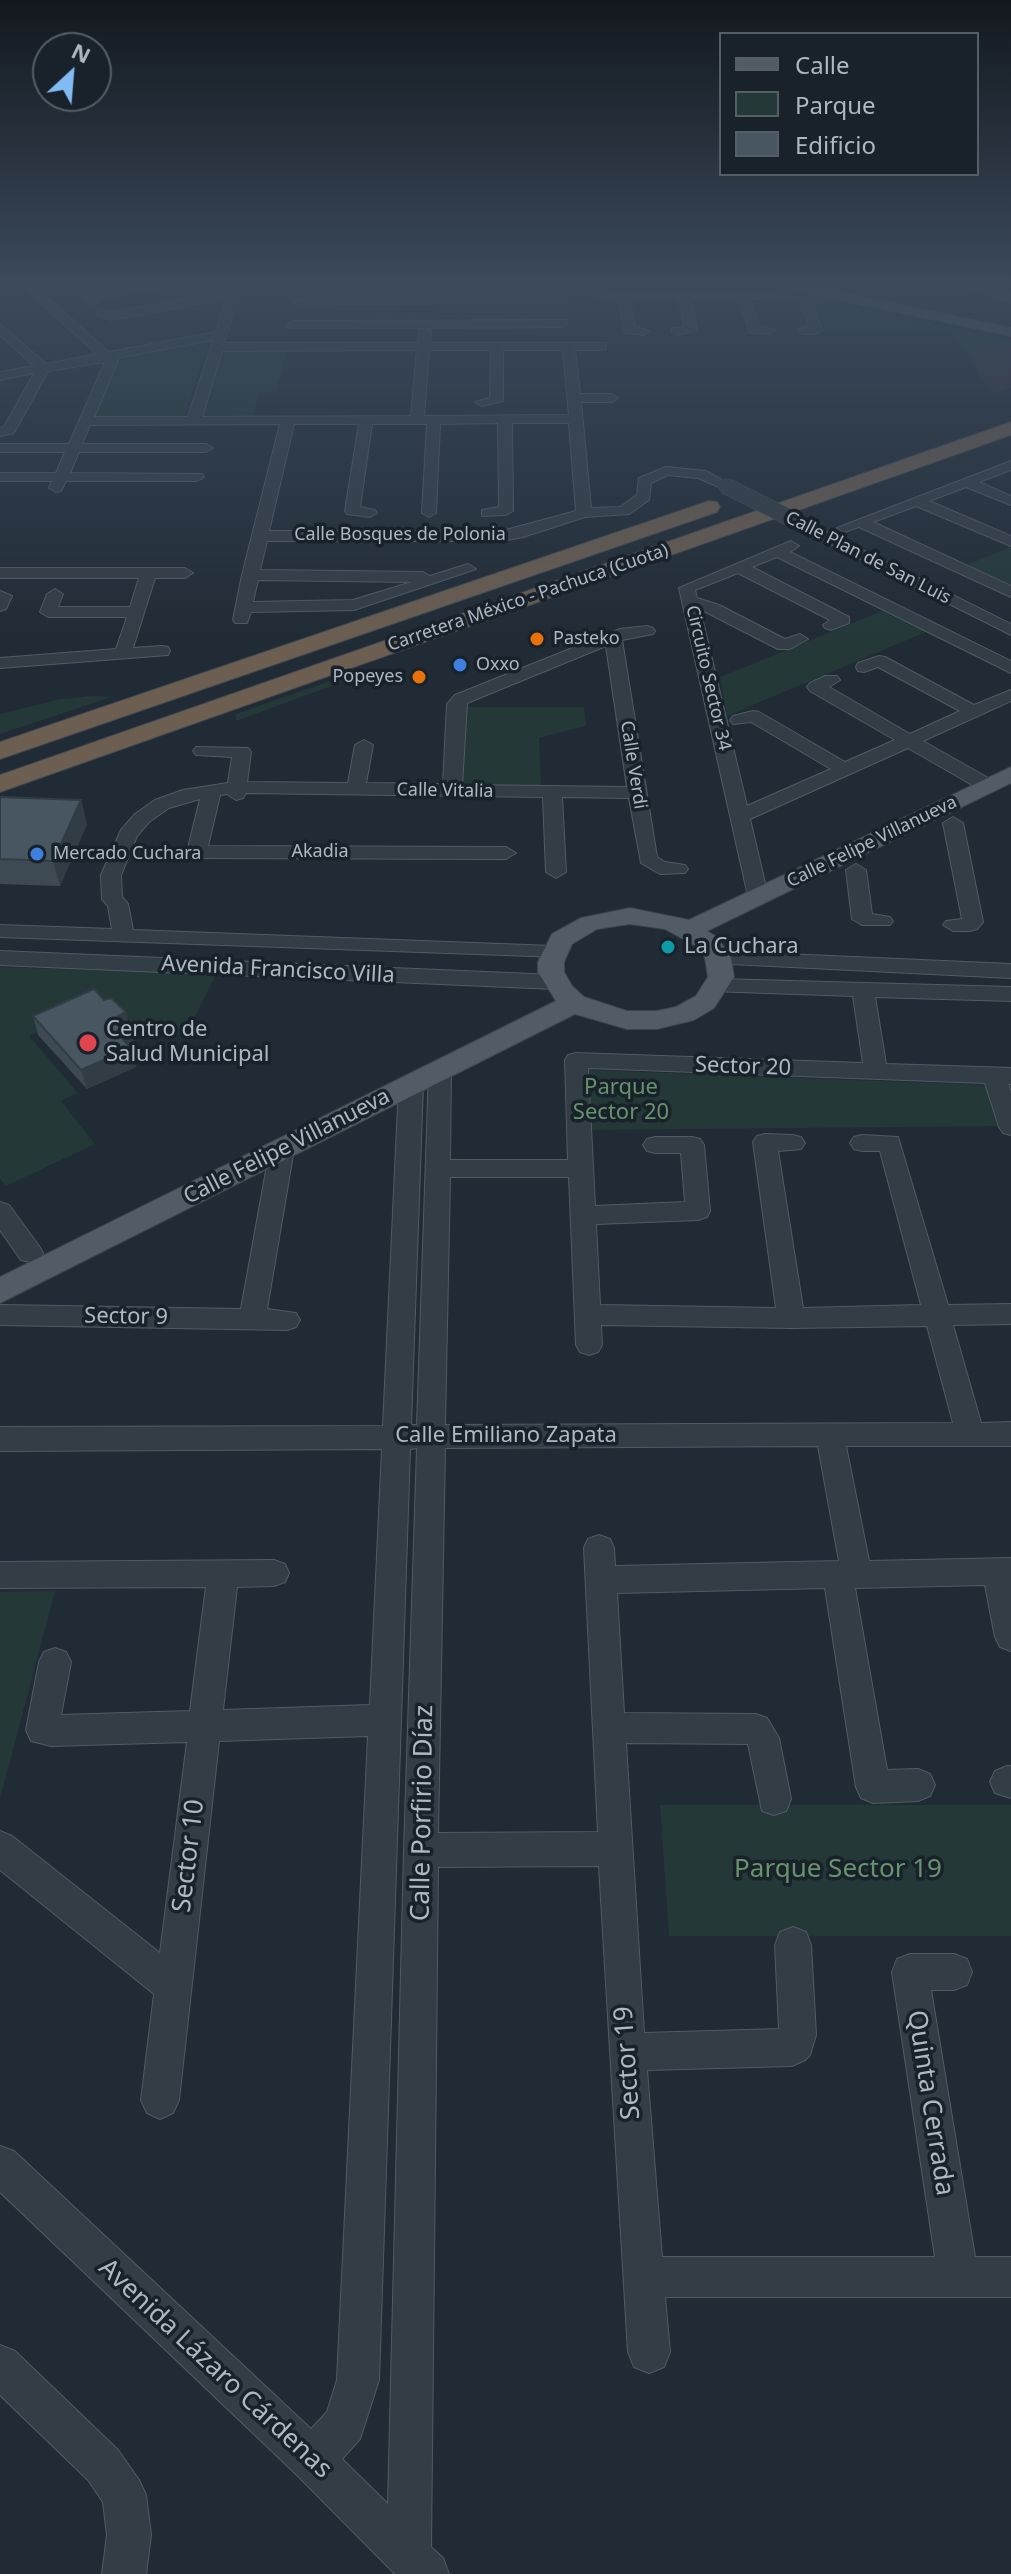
<!DOCTYPE html>
<meta charset="utf-8">
<style>
body{margin:0}
#map{position:relative;width:1011px;height:2574px;overflow:hidden;background:#202b35;font-family:"Noto Sans",sans-serif}
canvas{display:block}
.legend{position:absolute;left:719px;top:32px;width:260px;height:144px;box-sizing:border-box;background:#19222a;border:2px solid #545e67;margin:0;padding:10px 14px;list-style:none;font-size:24px;color:#adb8c3}
.legend li{display:flex;align-items:center;gap:16px;height:40px}
.legend b{width:40px;border:2px solid #545e67}
.north{position:absolute;left:32px;top:32px;width:80px;height:80px;box-sizing:border-box;background:#19222a;border:2px solid #545e67;border-radius:50%;rotate:26deg;font-size:22px;font-weight:700;line-height:32px;text-align:center;color:#adb8c3}
.north::after{content:'';display:block;margin:auto;width:28px;height:36px;background:#82baf3;clip-path:polygon(50% 0,100% 100%,50% 72%,0 100%)}
</style>
<div id="map">
<canvas width="1011" height="2574"></canvas>
<ul class="legend">
<li><b style="height:10px;background:#515c66"></b>Calle</li>
<li><b style="height:22px;background:#233837"></b>Parque</li>
<li><b style="height:22px;background:#485661"></b>Edificio</li>
</ul>
<div class="north">N</div>
</div>
<script>
const g = document.querySelector('canvas').getContext('2d');
g.lineJoin = 'round';
function paint(path, color) { g.fillStyle = color; g.fill(path, 'evenodd'); }
const toPath = rows => new Path2D(rows.map(r => 'M' + r).join(''));
function stroke(path, color, width, dash) { g.strokeStyle = color; g.lineWidth = width; g.lineCap = dash ? 'butt' : 'round'; g.setLineDash(dash || []); g.stroke(path); }
function write(font, color, halo, rows, align = 'center') {
  g.font = font + ' "Noto Sans",sans-serif'; g.lineWidth = 7; g.setLineDash([]); g.textBaseline = 'middle'; g.strokeStyle = halo; g.fillStyle = color; for (const [text, x, y, turn = 0] of rows) {
    g.save(); g.translate(x, y); g.rotate((+turn || 0) * Math.PI / 180); g.textAlign = isNaN(turn) ? turn : align; if (halo) g.strokeText(text, 0, 0); g.fillText(text, 0, 0); g.restore();
  }
}
paint(toPath([
 [1011,348,1011,388,992,394,965,351]
]), '#2e2e3a');
paint(toPath([
 [809,297,826,298,871,311,1011,340,1011,348,965,351,951,331,823,332],
 [211,339,184,416,95,416,122,356],
 [223,348,287,349,276,391,259,394,253,416,200,416],
 [1011,547,1011,587,964,566],
 [882,611,926,632,727,716,720,677],
 [361,670,359,676,236,721,236,714],
 [92,696,112,697,0,734,0,714,61,699],
 [462,707,584,707,586,726,539,738,541,787,461,787],
 [0,967,216,974,186,1035,144,1033,107,1001,29,1036,78,1093,61,1101,95,1144,6,1186,0,1179],
 [590,1070,988,1085,1001,1126,592,1130],
 [55,1591,0,1799,0,1592],
 [660,1805,1011,1805,1011,1936,669,1936]
]), '#233837');
const minor = toPath([
 [18,283,31,283,109,352,216,332,226,299,111,320,97,314,97,310,112,312,229,291,231,283,243,283,224,343,418,343,419,331,424,328,288,328,286,325,292,321,566,320,568,323,562,327,426,328,431,331,430,343,606,343,606,349,602,350,575,350,580,394,612,394,618,398,612,402,581,402,591,508,620,507,637,495,639,478,666,467,706,471,733,486,726,490,698,478,668,475,651,483,649,500,629,514,585,517,523,537,502,541,267,541,260,570,423,572,430,576,468,564,476,569,354,610,251,612,247,623,235,623,233,620,242,575,280,424,90,425,82,444,206,444,213,448,206,452,79,452,70,473,202,474,204,477,197,481,66,481,61,491,56,492,49,488,52,481,0,481,0,473,56,473,65,452,0,452,0,444,69,444,105,362,48,371,14,433,0,436,0,428,4,427,34,373,0,380,0,372,34,366,0,335,0,324,46,364,97,354,18,283],
 [213,340,188,417,94,417,118,361,116,358,213,340],
 [417,350,411,416,202,417,222,351,417,350],
 [429,350,491,350,490,398,475,402,482,406,503,401,503,350,563,350,569,415,424,416,429,350],
 [498,423,499,507,482,510,482,516,506,515,513,511,512,423,569,423,576,511,502,531,269,531,294,424,359,424,345,511,347,514,370,517,377,513,375,510,360,507,372,424,427,424,422,513,429,517,436,513,440,424,498,423],
 [258,580,412,582,353,600,253,602,258,580],
 [154,283,180,283,95,300,97,303,91,306,82,298,154,283],
 [594,283,606,283,607,293,804,293,845,284,851,287,810,298,822,330,816,334,803,334,797,330,809,326,799,299,750,299,759,326,775,330,769,334,750,333,738,299,690,299,697,330,677,335,671,331,673,328,684,327,679,299,630,299,635,327,649,331,643,335,625,333,619,299,597,297,594,283],
 [952,283,970,283,1011,295,1011,302,952,283],
 [561,297,567,300,565,302,298,305,292,302,298,299,561,297],
 [1011,461,1011,470,979,482,1011,496,1011,505,966,487,929,501,1011,536,1011,546,916,506,873,522,1011,586,1011,597,859,527,844,532,837,528,1011,461],
 [790,514,1011,624,1011,635,785,521,783,518,790,514],
 [791,541,799,546,790,552,1011,661,1011,673,777,557,752,567,849,617,849,623,831,630,825,628,823,625,830,620,738,573,695,590,697,598,719,605,785,639,800,634,808,639,790,649,778,649,700,609,747,806,831,769,751,722,733,724,730,720,733,716,753,711,759,712,845,762,895,740,810,691,807,687,810,683,825,676,837,676,840,680,829,687,910,734,960,711,878,667,864,672,858,671,856,667,858,663,879,656,885,657,974,705,1011,690,1011,701,923,741,995,782,997,786,995,790,981,790,908,748,750,819,768,896,758,902,748,896,679,588,791,541],
 [0,568,185,568,193,573,185,578,155,578,133,648,162,646,168,647,170,651,168,655,0,668,0,658,116,649,127,617,48,617,40,612,47,594,55,589,63,594,58,607,130,607,139,578,0,578,0,568],
 [0,591,12,596,6,609,0,611,0,591],
 [647,626,653,628,655,631,653,634,622,640,657,857,665,862,685,865,688,869,685,873,660,874,641,863,629,798,562,797,566,872,556,878,546,872,543,797,246,793,243,798,236,800,227,794,220,795,208,846,506,847,516,853,506,859,197,858,187,852,200,799,169,808,149,822,137,836,121,875,122,897,128,904,133,930,553,946,560,947,564,952,560,957,0,937,0,925,112,929,108,906,102,899,101,875,121,830,135,814,155,800,183,790,228,783,232,757,196,755,193,751,196,747,248,748,251,752,247,782,348,783,355,745,364,740,373,745,366,783,443,784,447,704,455,695,620,629,647,626],
 [606,646,627,787,462,785,467,703,606,646],
 [953,817,963,823,983,922,977,929,970,931,953,931,943,925,946,921,962,919,943,823,953,817],
 [856,864,866,870,872,914,890,917,893,921,890,925,862,925,852,919,846,870,856,864],
 [0,951,555,975,566,982,555,989,0,965,0,951],
 [718,951,1011,964,1011,978,711,963,707,958,718,951],
 [718,979,1011,987,1011,1001,875,997,886,1064,1011,1068,1011,1084,1008,1084,1011,1092,1011,1135,1003,1133,999,1127,985,1083,588,1068,595,1206,685,1202,681,1153,655,1153,647,1151,643,1145,647,1139,655,1137,692,1137,700,1139,704,1145,710,1211,707,1217,698,1220,596,1224,600,1305,776,1308,753,1142,757,1136,765,1134,793,1135,801,1137,805,1143,801,1149,778,1151,803,1308,921,1305,880,1151,862,1151,854,1149,850,1143,854,1137,862,1135,898,1137,948,1305,1011,1304,1011,1324,953,1325,981,1423,1011,1422,1011,1446,846,1446,869,1561,1011,1558,1011,1651,1000,1647,995,1637,985,1585,855,1588,887,1770,918,1769,930,1774,935,1785,930,1796,918,1801,873,1803,861,1798,856,1787,825,1588,617,1593,624,1713,756,1714,767,1718,779,1738,791,1799,786,1811,774,1815,762,1811,748,1744,626,1743,644,2033,779,2029,775,1945,780,1932,793,1927,806,1932,811,1945,816,2035,810,2055,805,2060,792,2066,647,2070,662,2257,935,2257,892,1972,897,1959,910,1954,954,1954,967,1959,972,1972,967,1985,954,1990,931,1990,975,2257,1011,2257,1011,2297,665,2297,670,2352,664,2367,649,2373,634,2367,628,2352,599,1866,438,1867,431,2547,443,2558,449,2574,395,2574,297,2475,0,2192,0,2146,14,2151,311,2429,327,2412,337,2380,368,1736,219,1741,179,2100,173,2113,160,2119,147,2113,141,2100,154,1994,0,1870,0,1831,12,1836,160,1953,187,1742,51,1746,31,1741,26,1730,39,1662,44,1652,55,1648,66,1652,71,1662,61,1715,190,1711,206,1587,0,1588,0,1562,274,1560,285,1564,289,1573,285,1582,274,1586,237,1587,223,1710,370,1705,382,1449,0,1451,0,1427,383,1426,399,1084,403,1079,411,1076,419,1079,423,1084,411,1425,417,1425,429,1069,432,1064,448,1064,451,1069,450,1160,568,1160,565,1060,568,1055,576,1053,863,1063,853,996,710,991,707,986,710,981,718,979],
 [450,1177,569,1177,576,1345,580,1352,589,1355,598,1352,602,1345,601,1325,791,1328,927,1326,953,1423,445,1425,450,1177],
 [818,1446,839,1561,615,1566,614,1548,610,1539,599,1535,588,1539,584,1548,598,1832,438,1833,445,1448,818,1446],
 [417,1448,404,1850,388,2504,342,2459,360,2439,379,2380,410,1449,417,1448],
 [282,1141,290,1143,294,1149,267,1309,296,1313,300,1320,296,1327,287,1330,0,1325,0,1305,241,1309,270,1149,274,1143,282,1141],
 [0,1202,9,1205,39,1246,43,1253,39,1260,30,1262,21,1260,0,1230,0,1202],
 [1007,1766,1011,1766,1011,1798,995,1793,990,1782,995,1771,1007,1766],
 [0,2345,15,2351,118,2450,139,2480,146,2495,151,2535,146,2574,102,2574,107,2535,103,2502,88,2480,0,2395,0,2345]
]);
const major = toPath([
 [770,283,798,283,1011,328,1011,336,777,287,770,283],
 [1011,767,1011,783,707,931,717,937,731,958,734,977,714,1008,694,1020,657,1029,627,1029,575,1014,0,1303,0,1277,556,1001,538,972,538,962,552,934,581,918,630,908,689,920,1011,767],
 [630,924,665,929,699,948,705,958,708,977,696,996,676,1007,657,1011,627,1011,584,997,572,986,564,972,564,962,572,944,597,929,630,924]
]);
const highway = toPath([
 [1011,422,1011,435,0,792,0,775,1011,422],
 [709,501,717,502,720,507,717,512,0,759,0,742,709,501]
]);
stroke(minor, '#515b64', 2);
stroke(major, '#3d464f', 2);
stroke(highway, '#3e4850', 2);
paint(minor, '#333d46');
paint(major, '#515c66');
paint(highway, '#6c5e51');
const minorBridge = toPath([
 [726,486,790,518]
]);
stroke(minorBridge, '#515b64', 17, []);
stroke(minorBridge, '#333d46', 16);
paint(toPath([
 [0,797,81,800,87,824,60,886,0,884],
 [33,1016,129,1028,131,1030,135,1049,132,1051,136,1067,87,1089,38,1035]
]), '#3e4a53');
paint(toPath([
 [81,800,87,824,60,886,53,861],
 [126,1012,135,1049,132,1051,136,1067,87,1089,81,1070,118,1016]
]), '#323c44');
const building = toPath([
 [0,797,81,800,53,861,0,859,0,797],
 [94,989,104,1000,111,998,126,1012,118,1016,131,1030,119,1035,131,1048,81,1070,33,1016,94,989]
]);
paint(building, '#485661');
stroke(building, '#323c44', 2);
const sky = g.createLinearGradient(0, 0, 0, 644);
sky.addColorStop(0, '#12181d');
sky.addColorStop(0.44, '#3c4a5c');
sky.addColorStop(1, '#3c4a5c00');
g.fillStyle = sky;
g.fillRect(0, 0, 1011, 644);
for (const [x, y, r, color] of [
 [537,639,8,"#e8710a"],
 [460,665,8,"#3f7fe0"],
 [419,677,8,"#e8710a"],
 [37,854,8,"#3f7fe0"],
 [668,947,8,"#0f9aa8"],
 [88,1043,10,"#e0444e"]
]) { const dot = new Path2D(); dot.arc(x, y, r, 0, 2 * Math.PI); g.fillStyle = color; g.fill(dot); stroke(dot, '#19222a', 3); }
write('18px', '#adb8c3', '#19222a', [
 ["Calle Bosques de Polonia",400,535],
 ["Calle Plan de San Luis",868,558,27],
 ["Carretera México - Pachuca (Cuota)",528,598,-19],
 ["Circuito Sector 34",708,678,77],
 ["Calle Verdi",633,765,81],
 ["Calle Vitalia",445,791,1],
 ["Calle Felipe Villanueva",872,842,-26],
 ["Akadia",320,852]
]);
write('18px', '#adb8c3', '#19222a', [
 ["Pasteko",553,639],
 ["Oxxo",476,665],
 ["Popeyes",403,677,"right"],
 ["Mercado Cuchara",53,854]
], 'left');
write('22px', '#adb8c3', '#19222a', [
 ["La Cuchara",684,947],
 ["Centro de",106,1030],
 ["Salud Municipal",106,1055]
], 'left');
write('22px', '#adb8c3', '#19222a', [
 ["Avenida Francisco Villa",278,970,3],
 ["Sector 20",743,1067,2],
 ["Calle Felipe Villanueva",287,1147,-27],
 ["Sector 9",126,1317,1],
 ["Calle Emiliano Zapata",506,1436]
]);
write('22px', '#66926c', '#19222a', [
 ["Parque",621,1088],
 ["Sector 20",621,1113]
]);
write('26px', '#adb8c3', '#19222a', [
 ["Calle Porfirio Díaz",423,1813,-89],
 ["Sector 10",189,1856,-83],
 ["Sector 19",628,2063,-94],
 ["Quinta Cerrada",930,2103,81],
 ["Avenida Lázaro Cárdenas",215,2369,43]
]);
write('26px', '#66926c', '#19222a', [
 ["Parque Sector 19",838,1870]
]);
</script>
